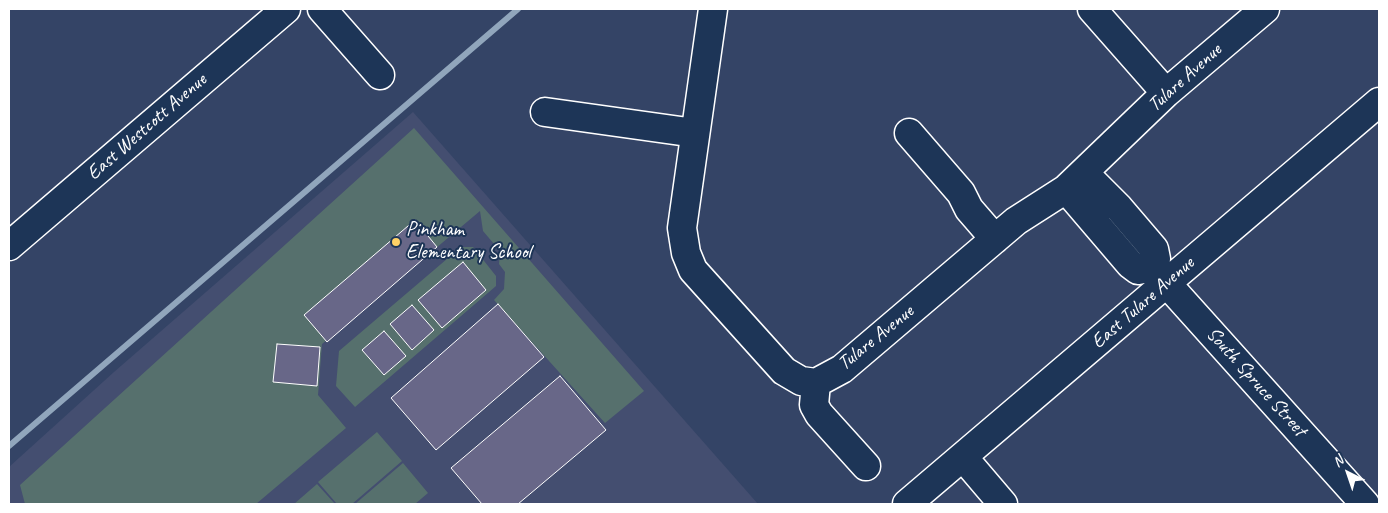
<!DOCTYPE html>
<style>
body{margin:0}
#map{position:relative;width:1388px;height:513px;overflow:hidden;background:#344466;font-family:Caveat,sans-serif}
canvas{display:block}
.frame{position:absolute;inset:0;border:10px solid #fff;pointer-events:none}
.north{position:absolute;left:1323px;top:448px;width:50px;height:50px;-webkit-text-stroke:4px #1d3557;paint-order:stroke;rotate:319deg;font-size:14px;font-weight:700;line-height:20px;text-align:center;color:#fff}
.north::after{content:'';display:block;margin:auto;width:18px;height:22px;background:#fff;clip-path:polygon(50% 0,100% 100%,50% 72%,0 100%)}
</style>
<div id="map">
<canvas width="1388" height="513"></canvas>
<div class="frame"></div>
<div class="north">N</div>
</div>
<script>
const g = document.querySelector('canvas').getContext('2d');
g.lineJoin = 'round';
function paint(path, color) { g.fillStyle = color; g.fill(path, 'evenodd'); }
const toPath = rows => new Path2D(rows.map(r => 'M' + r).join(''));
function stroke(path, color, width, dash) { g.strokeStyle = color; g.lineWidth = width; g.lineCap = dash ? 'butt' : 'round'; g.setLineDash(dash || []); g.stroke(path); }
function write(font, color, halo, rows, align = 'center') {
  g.font = font + ' Caveat,sans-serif'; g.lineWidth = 4; g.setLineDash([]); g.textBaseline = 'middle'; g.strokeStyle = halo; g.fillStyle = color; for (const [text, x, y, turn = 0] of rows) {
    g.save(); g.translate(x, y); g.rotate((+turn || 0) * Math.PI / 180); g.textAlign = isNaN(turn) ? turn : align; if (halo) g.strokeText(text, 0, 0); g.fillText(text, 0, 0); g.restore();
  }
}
paint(toPath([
 [413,112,758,504,9,504,9,467,114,372]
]), '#444e70');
paint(toPath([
 [414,128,644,391,605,423,494,300,504,289,505,272,499,264,500,251,483,231,480,211,322,344,318,395,346,428,256,504,25,504,20,485],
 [461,247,473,247,496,276,496,286,355,407,336,386,339,351],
 [377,432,402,461,352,504,337,504,318,482],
 [403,463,428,493,415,504,355,504],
 [317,484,335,504,294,504]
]), '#56706d');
stroke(toPath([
 [9,446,518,9]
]), '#91a6bc', 6);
const building = toPath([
 [415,220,437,247,327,342,304,315,415,220],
 [463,262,486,290,442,328,418,300,463,262],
 [498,304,544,357,436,450,391,398,498,304],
 [412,305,434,330,412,350,390,324,412,305],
 [384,331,406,356,384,375,362,350,384,331],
 [277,344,320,347,317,386,273,382,277,344],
 [560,376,606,430,518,504,482,504,451,468,560,376]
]);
paint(building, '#686788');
stroke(building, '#fff', 1);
const minor = toPath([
 [322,9,380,75],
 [713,9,682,228,686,253,693,270,784,371,801,381,816,383,842,369,1016,221,1066,189,1166,93,1265,9],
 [1092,9,1166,93],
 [545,112,695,133],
 [909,133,961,193,969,209,995,239],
 [1084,173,1119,208,1154,249,1156,259,1152,267],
 [1066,189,1130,264,1138,270,1152,267],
 [9,246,286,9],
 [1152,267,1365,504],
 [816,383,814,405,819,414,866,466],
 [963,457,1003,504],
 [907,504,1379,102]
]);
stroke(minor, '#fff', 31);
stroke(minor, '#1d3557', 28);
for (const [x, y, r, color] of [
 [396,242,5,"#ffd166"]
]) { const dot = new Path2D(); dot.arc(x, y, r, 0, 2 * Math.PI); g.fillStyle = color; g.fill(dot); stroke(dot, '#1d3557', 2); }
write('20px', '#fff', '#1d3557', [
 ["Tulare Avenue",1185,78,-42],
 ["East Westcott Avenue",147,127,-41],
 ["East Tulare Avenue",1143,303,-41],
 ["Tulare Avenue",876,338,-39],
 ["South Spruce Street",1256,382,48]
]);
write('20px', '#fff', '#1d3557', [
 ["Pinkham",406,230],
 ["Elementary School",406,253]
], 'left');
</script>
